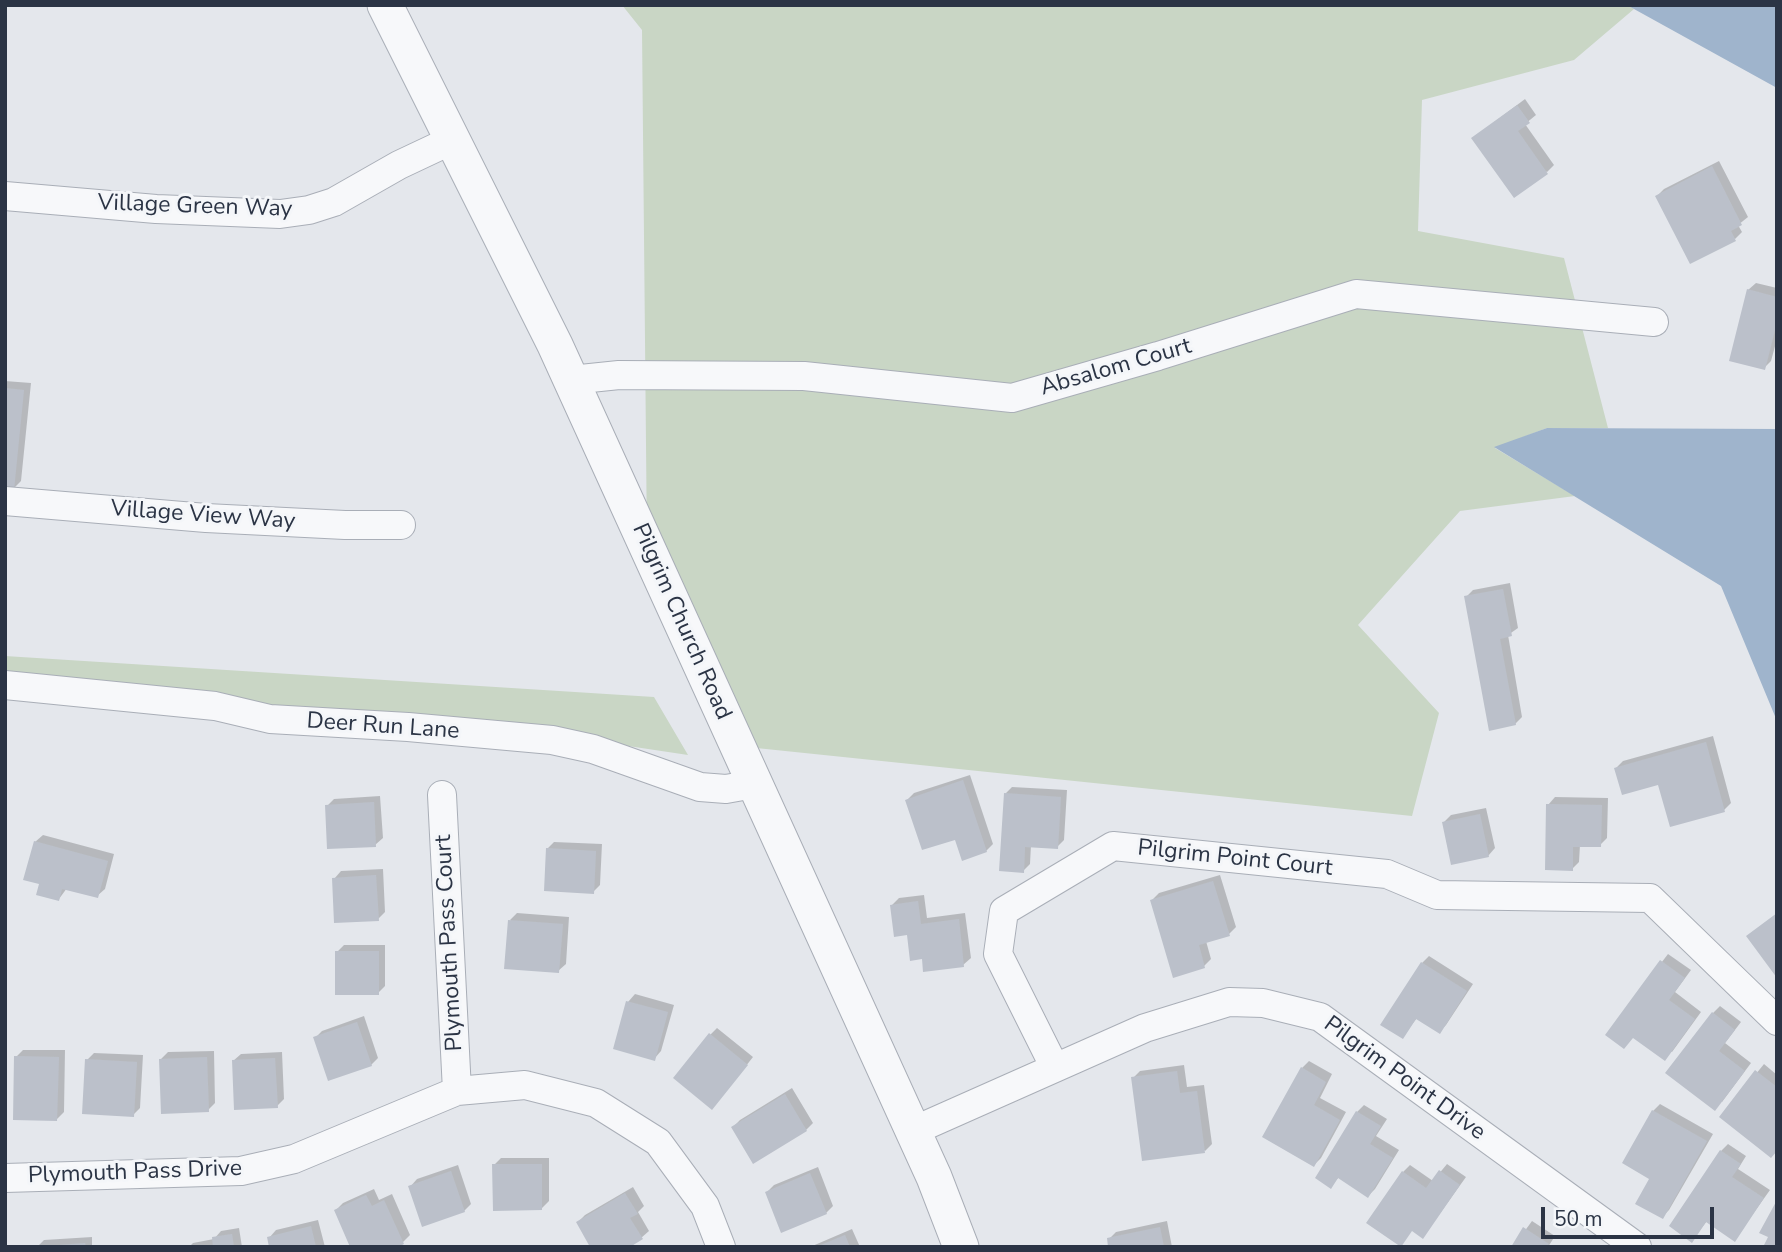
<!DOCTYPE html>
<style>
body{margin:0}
#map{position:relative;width:1782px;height:1252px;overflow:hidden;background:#e4e7ec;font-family:"Nunito Sans",sans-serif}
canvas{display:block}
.frame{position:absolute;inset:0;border:7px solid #2b3445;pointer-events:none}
.scale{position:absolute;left:1541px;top:1207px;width:173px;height:32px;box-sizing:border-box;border:4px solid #2b3445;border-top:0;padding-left:9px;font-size:21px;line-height:24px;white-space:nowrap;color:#2b3445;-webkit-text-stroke:5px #f4f6f9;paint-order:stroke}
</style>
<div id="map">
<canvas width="1782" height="1252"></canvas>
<div class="frame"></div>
<div class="scale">50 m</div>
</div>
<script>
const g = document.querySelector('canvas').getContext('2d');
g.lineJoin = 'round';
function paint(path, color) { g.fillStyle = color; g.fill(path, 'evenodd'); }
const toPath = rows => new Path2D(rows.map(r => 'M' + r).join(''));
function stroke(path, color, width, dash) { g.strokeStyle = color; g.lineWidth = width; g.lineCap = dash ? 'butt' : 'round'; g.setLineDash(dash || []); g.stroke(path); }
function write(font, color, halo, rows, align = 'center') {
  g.font = font + ' "Nunito Sans",sans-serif'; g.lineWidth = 6; g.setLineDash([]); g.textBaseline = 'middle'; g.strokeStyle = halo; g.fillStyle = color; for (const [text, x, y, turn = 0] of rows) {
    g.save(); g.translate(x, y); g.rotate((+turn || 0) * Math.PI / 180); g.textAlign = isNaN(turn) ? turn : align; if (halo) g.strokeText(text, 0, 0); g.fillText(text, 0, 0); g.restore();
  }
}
paint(toPath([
 [622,5,1629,5,1634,9,1574,60,1422,100,1418,231,1564,258,1608,428,1547,428,1495,448,1575,496,1460,511,1358,625,1439,713,1412,816,737,746,647,547,642,30],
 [5,656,654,697,688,755,455,720,5,699]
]), '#c9d6c5');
paint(toPath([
 [1627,5,1777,5,1777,88,1634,9],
 [1547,428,1777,429,1777,721,1721,586,1494,447]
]), '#9fb4cc');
paint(toPath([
 [1525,99,1536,115,1525,124,1554,165,1547,172,1473,138],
 [1719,161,1748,217,1738,225,1742,232,1735,239,1657,196,1664,189],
 [1756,283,1777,288,1777,339,1771,361,1764,368,1748,290],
 [5,381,31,383,21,481,14,488,5,488],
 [1510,583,1518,628,1508,635,1522,717,1515,724,1466,597,1473,590],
 [1713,736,1731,803,1724,810,1659,782,1616,768,1623,761],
 [970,775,993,844,986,851,956,837,907,800,914,793],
 [1012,787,1067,790,1064,840,1057,847,1031,845,1030,864,1023,871,1005,794],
 [380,796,383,838,375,845,327,806,334,799],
 [1555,797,1608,798,1607,838,1600,845,1580,845,1579,862,1572,869,1548,805],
 [1486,808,1495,848,1488,856,1444,822,1451,815],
 [43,835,114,854,105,889,97,896,67,888,59,899,41,883,35,842],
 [554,842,602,844,600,885,593,892,547,849],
 [383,869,385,912,378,919,334,879,341,871],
 [1220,875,1236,927,1229,934,1206,941,1211,959,1204,966,1152,900,1159,893],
 [924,895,927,918,965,913,971,958,963,965,923,957,892,905,899,898],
 [517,913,569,917,566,964,558,971,510,920],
 [344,945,385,945,385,986,378,993,337,952],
 [1668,954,1691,970,1675,992,1701,1012,1672,1052,1634,1036,1607,1034],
 [1429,956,1473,984,1446,1025,1439,1032,1417,1018,1402,1037,1383,1024,1422,963],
 [635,994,674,1005,661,1051,654,1059,628,1002],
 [1720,1006,1741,1022,1725,1043,1751,1063,1722,1102,1713,1013],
 [364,1016,378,1058,371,1065,315,1038,322,1031],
 [717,1028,753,1057,719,1100,710,1035],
 [23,1050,65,1050,64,1112,57,1119,16,1057],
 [214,1051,215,1103,208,1110,161,1059,168,1052],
 [282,1052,284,1099,277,1106,233,1061,241,1054],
 [94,1053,143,1055,140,1108,133,1115,87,1060],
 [1309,1061,1332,1074,1320,1098,1346,1112,1321,1158,1314,1165,1302,1068],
 [1764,1064,1777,1075,1777,1150,1721,1117],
 [1184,1065,1187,1087,1204,1085,1212,1144,1205,1151,1133,1078,1140,1071],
 [792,1088,813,1123,806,1130,733,1127,740,1120],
 [1660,1104,1713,1134,1669,1210,1662,1217,1652,1179,1653,1111],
 [1364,1105,1387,1119,1376,1136,1399,1150,1375,1189,1368,1196,1339,1177,1331,1186,1357,1112],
 [1728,1144,1746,1156,1738,1169,1770,1190,1735,1239,1707,1221,1692,1240,1721,1151],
 [501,1158,549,1158,549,1201,542,1208,494,1165],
 [1447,1164,1466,1177,1423,1237,1413,1230,1403,1172,1410,1165,1433,1181],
 [458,1165,471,1204,464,1211,410,1187,417,1179],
 [818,1167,833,1206,826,1213,767,1192,774,1185],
 [633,1187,644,1206,638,1212,649,1231,641,1238,578,1222,585,1215],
 [374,1189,379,1200,392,1194,410,1235,403,1242,394,1247,336,1210,343,1203],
 [318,1220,325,1247,271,1247,269,1238,276,1230],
 [1167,1221,1172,1247,1110,1247,1109,1239,1116,1232],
 [1532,1221,1555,1236,1548,1247,1513,1247],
 [239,1228,242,1247,189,1247,193,1243,214,1239,221,1231],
 [852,1229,860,1247,810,1247],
 [92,1237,92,1247,37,1247,44,1240]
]), '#0003');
paint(toPath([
 [1517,105,1530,123,1518,131,1548,174,1514,198,1471,138],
 [1712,166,1742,225,1731,231,1736,241,1690,264,1655,196],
 [1747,289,1777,297,1777,322,1765,370,1729,361],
 [5,388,24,390,14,490,5,490],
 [1503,589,1512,636,1500,639,1516,725,1489,731,1464,596],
 [1706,742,1725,812,1670,827,1658,785,1622,795,1614,768],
 [963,780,987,852,962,861,955,840,922,850,905,800],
 [1004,793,1061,797,1058,849,1025,847,1024,873,999,871],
 [374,802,376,847,327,849,325,805],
 [1546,804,1602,805,1601,847,1573,847,1573,871,1545,870],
 [1480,814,1489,857,1451,865,1442,822],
 [34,841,108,861,98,898,62,889,59,901,36,895,39,884,23,880],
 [546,848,596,851,594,894,544,891],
 [376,875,379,921,334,923,332,878],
 [1213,881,1230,936,1199,945,1205,968,1173,978,1150,900],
 [918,901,921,924,959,919,964,967,923,972,922,959,910,961,907,935,894,937,890,905],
 [1777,913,1777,978,1746,936],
 [508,920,563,924,559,973,504,969],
 [335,951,379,951,379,995,335,995],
 [1660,960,1685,978,1669,1000,1695,1019,1665,1061,1633,1038,1624,1049,1605,1035],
 [1421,962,1467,991,1440,1034,1416,1019,1403,1039,1380,1025],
 [626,1001,668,1012,655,1061,613,1049],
 [1712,1012,1735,1030,1719,1051,1745,1071,1715,1111,1665,1073],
 [357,1022,372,1066,328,1081,313,1037],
 [709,1033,748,1065,712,1110,673,1078],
 [14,1056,59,1057,57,1121,13,1120],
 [207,1057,209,1112,161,1114,159,1059],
 [275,1058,278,1108,234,1110,232,1060],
 [85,1059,137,1062,134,1117,82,1114],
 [1301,1067,1326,1082,1314,1105,1340,1120,1314,1167,1262,1137],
 [1755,1070,1777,1087,1777,1151,1771,1158,1719,1117],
 [1177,1071,1180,1093,1197,1091,1205,1153,1142,1161,1131,1077],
 [785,1094,807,1131,753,1164,731,1127],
 [1652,1110,1707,1141,1663,1219,1635,1204,1649,1179,1622,1163],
 [1356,1111,1381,1126,1370,1144,1393,1158,1368,1198,1338,1178,1331,1189,1315,1178],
 [1720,1150,1741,1164,1732,1177,1764,1198,1735,1242,1706,1222,1692,1243,1669,1226],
 [492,1164,542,1164,542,1210,493,1211],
 [1439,1170,1460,1185,1423,1239,1412,1231,1401,1247,1366,1223,1402,1171,1426,1188],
 [451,1171,465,1212,422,1227,408,1186],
 [810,1173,827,1214,781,1233,765,1192],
 [625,1193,638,1214,630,1218,643,1239,630,1247,590,1247,576,1222],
 [366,1195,372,1206,384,1200,404,1244,398,1247,350,1247,334,1210],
 [1777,1200,1777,1247,1763,1247,1768,1237,1759,1233],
 [311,1226,316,1247,269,1247,267,1237],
 [1160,1227,1164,1247,1108,1247,1107,1238],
 [1523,1227,1549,1244,1547,1247,1511,1247],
 [232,1234,234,1247,213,1247,212,1237],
 [845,1235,850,1247,816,1247],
 [85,1243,86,1247,60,1247,60,1245]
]), '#bbc0ca');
const minor = toPath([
 [5,196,156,209,280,214,309,210,334,202,399,165,452,140],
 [571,380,619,375,804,376,1012,398,1158,356,1356,294,1654,322],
 [5,501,206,518,345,525,401,525],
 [5,685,215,706,270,719,408,727,552,740,593,749,700,787,726,789,754,784],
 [442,795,457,1091],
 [1055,1068,998,954,1004,911,1113,846,1387,874,1437,895,1650,898,1777,1021],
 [913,1131,1145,1028,1229,1002,1263,1003,1320,1017,1637,1247],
 [5,1178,241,1171,294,1159,457,1091,525,1085,596,1103,658,1142,705,1206,721,1247]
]);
const tertiary = toPath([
 [385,5,555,345,934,1177,961,1247]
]);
stroke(minor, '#a9aeb7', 30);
stroke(tertiary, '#a9aeb7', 37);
stroke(minor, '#f7f8fa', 28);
stroke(tertiary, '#f7f8fa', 35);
write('23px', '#2b3445', '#f4f6f9', [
 ["Village Green Way",195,207,2],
 ["Absalom Court",1116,368,-16],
 ["Village View Way",203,516,4],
 ["Pilgrim Church Road",681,622,66],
 ["Deer Run Lane",383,727,4],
 ["Pilgrim Point Court",1235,859,6],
 ["Plymouth Pass Court",450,943,-93],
 ["Pilgrim Point Drive",1404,1079,36],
 ["Plymouth Pass Drive",135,1173,-2]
]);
</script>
